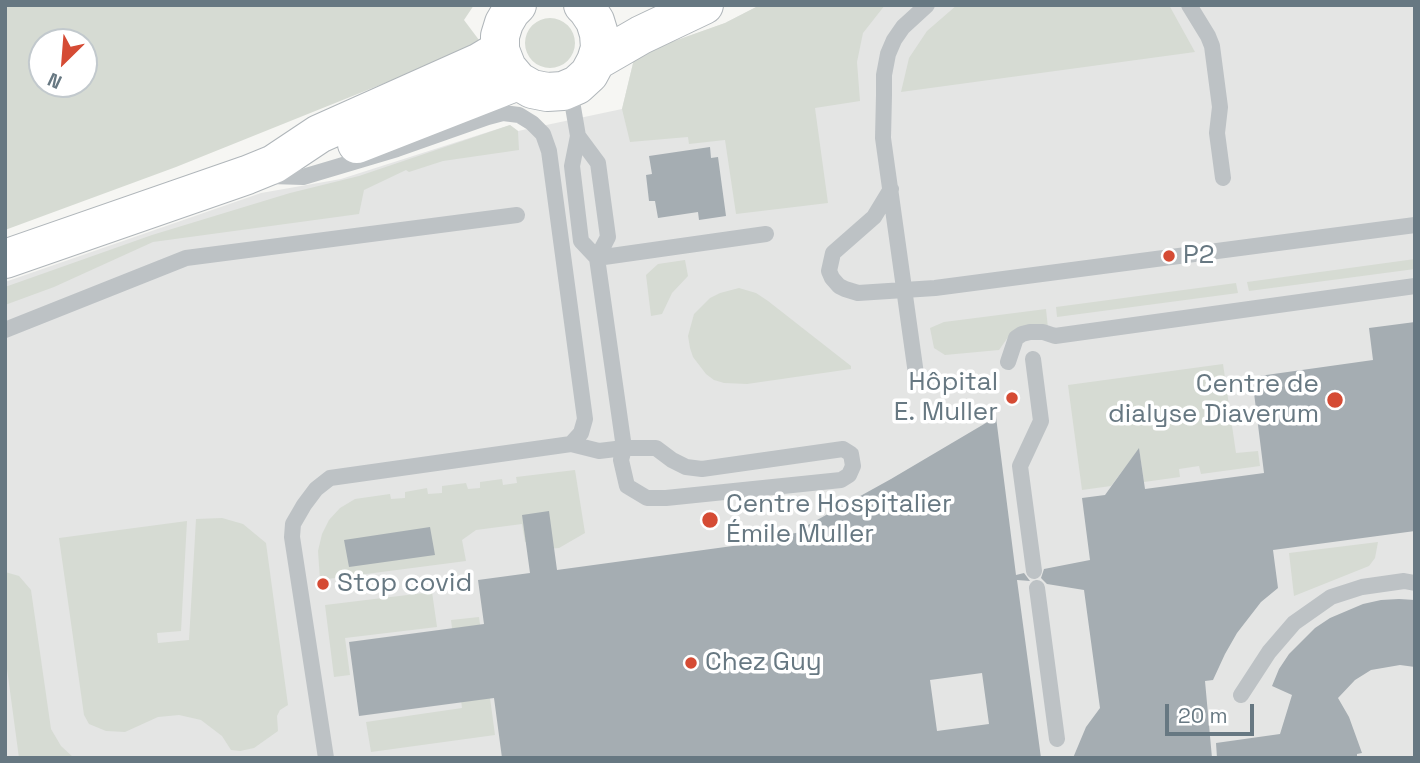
<!DOCTYPE html>
<meta charset="utf-8">
<style>
body{margin:0}
#map{position:relative;width:1420px;height:763px;overflow:hidden;background:#f6f6f3;font-family:"Space Grotesk",sans-serif}
canvas{display:block}
.frame{position:absolute;inset:0;border:7px solid #677882;pointer-events:none}
.north{position:absolute;left:28px;top:28px;width:70px;height:70px;box-sizing:border-box;background:#fff;border:2px solid #c2c9cd;border-radius:50%;rotate:205deg;font-size:19px;font-weight:700;line-height:28px;text-align:center;color:#677882}
.north::after{content:'';display:block;margin:auto;width:24px;height:32px;background:#d54b34;clip-path:polygon(50% 0,100% 100%,50% 72%,0 100%)}
.scale{position:absolute;left:1165px;top:704px;width:89px;height:32px;box-sizing:border-box;border:4px solid #677882;border-top:0;padding-left:9px;font-size:21px;line-height:24px;white-space:nowrap;color:#677882;-webkit-text-stroke:5px #fff;paint-order:stroke}
</style>
<div id="map">
<canvas width="1420" height="763"></canvas>
<div class="frame"></div>
<div class="north">N</div>
<div class="scale">20 m</div>
</div>
<script>
const g = document.querySelector('canvas').getContext('2d');
g.lineJoin = 'round';
function paint(path, color) { g.fillStyle = color; g.fill(path, 'evenodd'); }
const toPath = rows => new Path2D(rows.map(r => 'M' + r).join(''));
function stroke(path, color, width, dash) { g.strokeStyle = color; g.lineWidth = width; g.lineCap = dash ? 'butt' : 'round'; g.setLineDash(dash || []); g.stroke(path); }
function write(font, color, halo, rows, align = 'center') {
  g.font = font + ' "Space Grotesk",sans-serif'; g.lineWidth = 7; g.setLineDash([]); g.textBaseline = 'middle'; g.strokeStyle = halo; g.fillStyle = color; for (const [text, x, y, turn = 0] of rows) {
    g.save(); g.translate(x, y); g.rotate((+turn || 0) * Math.PI / 180); g.textAlign = isNaN(turn) ? turn : align; if (halo) g.strokeText(text, 0, 0); g.fillText(text, 0, 0); g.restore();
  }
}
paint(toPath([
 [760,5,1415,5,1415,758,5,758,5,282,261,193,341,179,510,125,518,131,622,109,635,55,725,23]
]), '#e4e5e4');
paint(toPath([
 [5,5,474,5,464,20,482,44,176,167,5,230],
 [42,42,84,42,84,84,42,84],
 [760,5,885,5,863,33,857,62,860,101,815,108,828,203,736,214,725,140,689,144,688,137,630,142,622,109,635,55,725,23],
 [957,5,1169,5,1195,52,901,92,909,58,927,31],
 '525 43a25 25 0 1 1 50 0a25 25 0 1 1-50 0Z',
 [510,125,518,131,519,150,443,161,409,172,406,170,364,190,359,214,153,242,54,287,5,305,5,287,152,235,290,193,359,176],
 [1415,259,1415,269,1249,291,1247,282],
 [685,260,688,276,672,293,662,314,651,316,646,275,658,264],
 [1236,283,1238,293,1057,317,1056,307],
 [739,288,756,293,768,301,851,366,851,369,747,384,724,383,714,380,706,374,693,357,690,348,688,336,694,314,710,298,720,293],
 [1046,309,1048,328,1034,324,1017,328,1011,333,999,350,945,355,934,348,930,328,944,322],
 [1223,364,1236,453,1258,451,1260,466,1201,474,1199,466,1179,469,1180,477,1144,482,1139,449,1111,486,1082,490,1068,385],
 [575,470,585,533,559,548,547,549,546,539,525,542,522,524,476,530,462,540,466,561,320,580,318,551,322,534,329,520,340,508,355,499,390,494,391,499,405,498,405,492,427,488,428,494,442,493,442,486,466,483,468,489,480,488,480,482,502,479,503,485,517,483,516,477],
 [222,518,243,524,266,543,288,705,280,710,277,716,278,731,254,748,240,751,231,750,222,736,201,720,179,715,158,717,125,732,106,731,89,724,84,715,59,538,187,521,181,631,157,633,158,643,189,640,196,519],
 [1378,542,1375,558,1369,566,1294,596,1289,553],
 [5,572,19,576,31,590,51,729,61,746,74,758,19,758,5,654],
 [432,592,437,627,345,638,350,675,334,677,325,605],
 [479,617,495,735,371,752,366,722,462,708,451,620]
]), '#d6dbd3');
paint(toPath([
 [710,147,711,158,718,157,726,216,699,220,698,212,658,218,655,201,649,201,646,175,652,174,649,156],
 [1415,322,1415,531,1273,550,1278,588,1261,602,1237,633,1225,654,1213,680,1205,681,1212,758,1073,758,1086,727,1100,708,1084,590,1047,584,1041,578,1044,569,1090,560,1082,498,1105,495,1139,448,1145,489,1264,473,1252,377,1373,360,1369,328],
 [996,417,1016,575,1024,573,1030,581,1017,580,1041,758,502,758,494,698,359,716,349,642,484,624,478,580,530,573,522,515,549,511,557,570,740,545,739,541,803,532,808,525,891,479],
 [982,673,989,724,937,731,930,680],
 [430,527,435,555,349,567,344,540],
 [1399,599,1415,600,1415,667,1400,665,1371,670,1355,680,1338,698,1349,717,1362,753,1357,754,1357,758,1217,758,1216,743,1280,734,1292,695,1272,686,1279,669,1289,654,1315,628,1330,618,1363,604,1381,600]
]), '#a5adb2');
const secondary = toPath([
 [517,5,511,11,504,23,500,36,500,50,507,68,518,81,532,89,547,92,563,91,577,85,589,74,596,61,600,48,599,34,595,21,587,9,583,5],
 [596,61,641,35,704,5],
 [357,144,518,81],
 [5,259,247,175,274,164,319,134,480,62,500,50]
]);
stroke(secondary, '#b0b6ba', 40);
stroke(toPath([
 [1189,5,1208,36,1212,46,1220,107,1217,133,1223,178],
 [578,136,598,163,608,237,597,258],
 [271,176,303,177,397,149,488,117,503,113,519,115,532,123,543,134,549,151,585,419,581,433,571,444],
 [891,189,874,217,833,253,829,271,832,278,839,286,845,289,858,293,935,288,1415,225],
 [597,258,766,234],
 [5,330,186,258,517,215],
 [1033,359,1041,421,1020,466,1034,571],
 [1008,362,1016,338,1022,334,1030,332,1043,332,1055,336,1415,286],
 [916,374,883,138,884,95,884,75,888,54,894,40,903,27,927,5],
 [1037,588,1057,739],
 [1241,695,1269,652,1294,623,1331,597,1362,587,1404,581,1415,583],
 [326,758,292,537,293,524,304,505,316,489,330,478,571,444,599,451,624,448,656,448,672,460,686,467,702,469,843,449,851,454,853,466,849,475,841,480,666,498,647,498,627,486,621,460,624,448,597,258,581,241,572,166,578,136,573,107,563,91]
]), '#bdc2c5', 16);
stroke(secondary, '#fff', 38);
for (const [x, y, r, color] of [
 [1169,256,7,"#d54b34"],
 [1012,398,7,"#d54b34"],
 [1335,400,9,"#d54b34"],
 [710,520,9,"#d54b34"],
 [323,584,7,"#d54b34"],
 [691,663,7,"#d54b34"]
]) { const dot = new Path2D(); dot.arc(x, y, r, 0, 2 * Math.PI); g.fillStyle = color; g.fill(dot); stroke(dot, '#fff', 2.5); }
write('26px', '#677882', '#fff', [
 ["P2",1183,256],
 ["Hôpital",998,383,"right"],
 ["E. Muller",998,413,"right"],
 ["Centre de",1319,385,"right"],
 ["dialyse Diaverum",1319,415,"right"],
 ["Centre Hospitalier",726,505],
 ["Émile Muller",726,535],
 ["Stop covid",337,584],
 ["Chez Guy",705,663]
], 'left');
</script>
